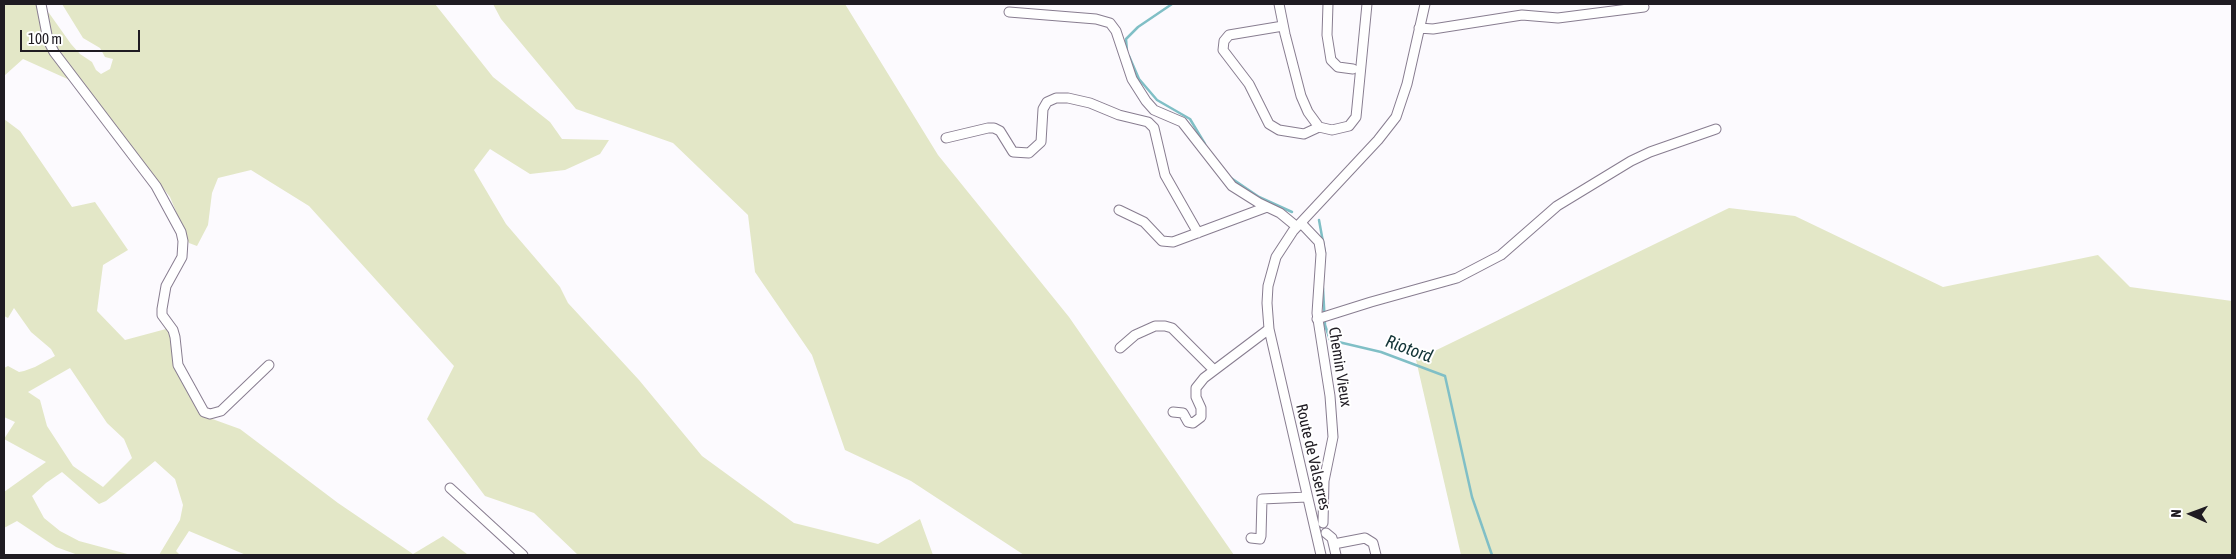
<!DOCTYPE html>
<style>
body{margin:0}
#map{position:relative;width:2236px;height:559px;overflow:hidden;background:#fcfafe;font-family:"Asap Condensed",sans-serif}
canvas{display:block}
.frame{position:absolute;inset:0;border:5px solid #1f1b22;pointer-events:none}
.north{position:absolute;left:2166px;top:489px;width:50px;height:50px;-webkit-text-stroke:4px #fff;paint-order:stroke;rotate:272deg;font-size:14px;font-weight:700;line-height:20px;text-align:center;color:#1f1b22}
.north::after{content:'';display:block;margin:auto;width:18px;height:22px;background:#1f1b22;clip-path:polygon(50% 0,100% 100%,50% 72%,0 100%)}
.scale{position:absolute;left:20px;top:30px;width:120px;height:22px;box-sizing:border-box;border:2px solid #1f1b22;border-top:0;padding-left:6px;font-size:15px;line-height:18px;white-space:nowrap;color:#1f1b22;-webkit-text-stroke:4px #fff;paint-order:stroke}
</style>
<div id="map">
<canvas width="2236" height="559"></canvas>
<div class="frame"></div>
<div class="north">N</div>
<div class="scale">100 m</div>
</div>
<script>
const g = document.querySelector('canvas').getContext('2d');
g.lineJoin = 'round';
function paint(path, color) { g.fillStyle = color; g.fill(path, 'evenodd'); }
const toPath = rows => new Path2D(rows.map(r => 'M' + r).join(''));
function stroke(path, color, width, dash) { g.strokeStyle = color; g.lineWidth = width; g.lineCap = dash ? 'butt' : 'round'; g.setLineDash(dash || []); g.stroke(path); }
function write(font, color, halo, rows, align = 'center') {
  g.font = font + ' "Asap Condensed",sans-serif'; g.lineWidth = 4; g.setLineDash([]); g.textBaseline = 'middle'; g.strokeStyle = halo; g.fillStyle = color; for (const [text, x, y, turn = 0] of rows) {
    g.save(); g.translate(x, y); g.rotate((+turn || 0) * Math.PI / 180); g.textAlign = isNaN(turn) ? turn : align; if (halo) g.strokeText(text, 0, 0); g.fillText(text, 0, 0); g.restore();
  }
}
paint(toPath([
 [4,4,37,4,49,13,71,44,80,54,92,62,96,70,101,74,110,69,113,59,105,57,100,48,83,38,62,4,435,4,493,77,550,122,562,139,609,140,600,154,565,170,530,174,490,149,474,170,506,224,560,287,568,303,639,380,702,456,794,523,878,544,920,519,933,555,578,555,534,513,485,496,427,419,454,366,309,206,251,170,218,178,212,193,208,225,197,246,189,243,170,197,83,86,23,59,4,76],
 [493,4,845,4,938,155,1069,317,1234,555,1024,555,911,481,845,450,812,355,755,272,748,215,673,143,576,109,501,19],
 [4,119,20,131,72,207,95,202,128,250,103,265,97,311,125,340,166,329,172,334,176,366,204,416,240,429,338,503,413,554,443,536,467,554,466,555,246,555,189,531,176,551,180,555,159,555,180,520,183,505,175,479,155,461,106,501,99,504,62,472,46,483,32,496,44,518,60,531,79,541,131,555,78,555,56,547,17,521,4,528,4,492,46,462,4,439,15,422,4,417,4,368,8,366,19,372,24,371,35,367,55,356,51,349,31,332,14,308,8,318,4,316],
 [70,368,107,423,124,439,132,458,103,487,73,466,47,426,40,400,28,392],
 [1729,208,1795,216,1943,287,2098,255,2130,287,2232,301,2232,555,1461,555,1416,360]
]), '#e3e7c7');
stroke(toPath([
 [1127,51,1126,39,1138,27,1172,4],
 [1129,56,1139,79,1157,100,1190,119,1205,144],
 [1231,178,1259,197,1292,212],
 [1319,220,1325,253],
 [1323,288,1325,325,1330,340,1381,352,1445,376,1472,497,1492,555]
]), '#80bfc6', 2.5);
const minor = toPath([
 [41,4,48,40,54,52,156,186,181,232,183,241,182,257,166,286,162,309,162,315,173,330,175,337,178,365,204,412,210,414,221,411,269,365],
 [1279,4,1285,34,1301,96,1308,112,1319,127,1332,130,1349,126,1356,117,1367,4],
 [1328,4,1327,35,1331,60,1338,67,1353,69],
 [1009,12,1096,19,1110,23,1116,31,1132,79,1146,101,1154,110,1182,122,1232,186,1259,203,1280,213,1297,227],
 [1283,26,1229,35,1224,41,1223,50,1249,84,1269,124,1279,130,1304,134,1319,127],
 [1419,28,1433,29,1522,15,1558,18,1644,7],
 [946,138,988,128,994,128,1000,131,1013,152,1029,153,1041,142,1043,109,1047,102,1056,98,1068,98,1090,103,1119,115,1148,122,1154,128,1165,175,1198,233],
 [1119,210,1144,222,1162,241,1173,242,1267,207],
 [1301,223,1319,242,1321,254,1317,313,1330,396,1333,437,1324,481,1323,523],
 [1317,319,1371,302,1457,278,1501,255,1557,206,1631,161,1650,152,1716,129],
 [1120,348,1135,335,1155,326,1165,326,1172,328,1214,370],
 [1173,412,1183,413,1188,422,1193,423,1201,417,1201,408,1196,397,1196,388,1204,378,1269,329],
 [450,488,523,555],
 [1326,533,1332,538,1336,555],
 [1251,538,1260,539,1261,536,1262,499,1307,497],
 [1334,544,1365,538,1373,543,1376,555],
 [1321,555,1269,329,1267,303,1268,286,1276,257,1293,231,1378,140,1396,117,1407,84,1425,4]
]);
stroke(minor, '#887d90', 11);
stroke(minor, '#fff', 9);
write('16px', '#1f1b22', '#fff', [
 ["Chemin Vieux",1340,367,81],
 ["Route de Valserres",1313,457,77]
]);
write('italic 18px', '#133437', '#fff', [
 ["Riotord",1409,349,20]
]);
</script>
